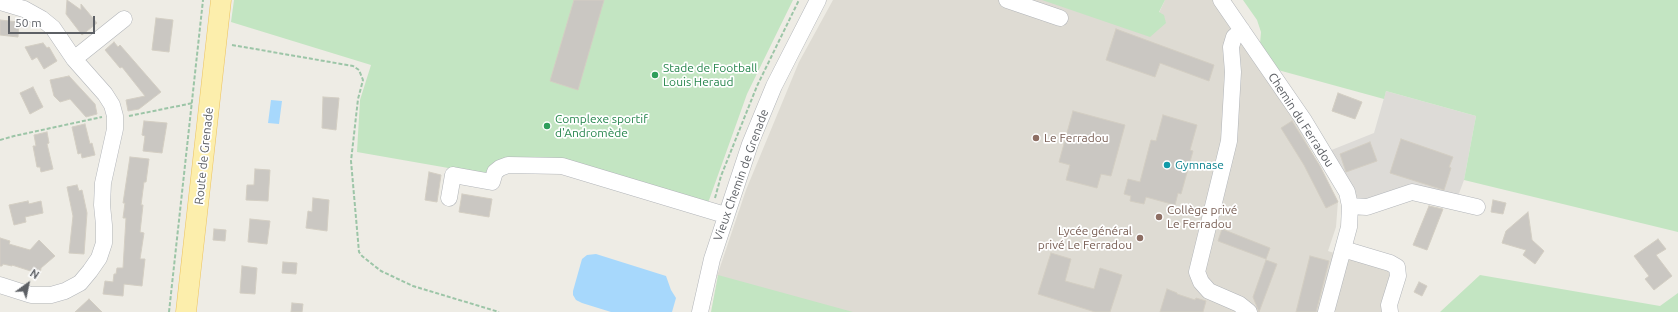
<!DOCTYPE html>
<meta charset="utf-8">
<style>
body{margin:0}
#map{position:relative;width:1678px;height:312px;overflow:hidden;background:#eeece5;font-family:Ubuntu,sans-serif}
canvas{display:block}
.north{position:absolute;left:8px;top:264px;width:40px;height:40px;-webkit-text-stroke:3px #fff;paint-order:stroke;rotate:33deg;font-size:11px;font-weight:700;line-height:16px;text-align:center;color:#5d6065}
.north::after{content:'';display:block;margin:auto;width:14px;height:18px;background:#5d6065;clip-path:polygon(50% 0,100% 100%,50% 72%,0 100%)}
.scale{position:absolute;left:8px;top:16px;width:87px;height:18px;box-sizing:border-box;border:2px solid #5d6065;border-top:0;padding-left:5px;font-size:12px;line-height:14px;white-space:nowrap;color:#5d6065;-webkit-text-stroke:3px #fff;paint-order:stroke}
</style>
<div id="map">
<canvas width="1678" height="312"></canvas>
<div class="north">N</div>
<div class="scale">50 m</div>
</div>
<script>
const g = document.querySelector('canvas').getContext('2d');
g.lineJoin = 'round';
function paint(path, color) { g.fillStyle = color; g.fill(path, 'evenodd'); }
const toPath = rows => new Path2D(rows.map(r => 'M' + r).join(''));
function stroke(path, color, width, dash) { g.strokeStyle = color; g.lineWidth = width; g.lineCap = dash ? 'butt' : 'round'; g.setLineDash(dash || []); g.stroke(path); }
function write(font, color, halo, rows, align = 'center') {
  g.font = font + ' Ubuntu,sans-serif'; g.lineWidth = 3.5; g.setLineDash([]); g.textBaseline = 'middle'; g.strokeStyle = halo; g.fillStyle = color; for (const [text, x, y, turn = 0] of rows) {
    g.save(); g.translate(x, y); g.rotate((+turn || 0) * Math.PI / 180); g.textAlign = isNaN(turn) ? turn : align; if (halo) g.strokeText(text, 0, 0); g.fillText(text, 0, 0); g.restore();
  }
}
paint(toPath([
 [1386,91,1476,116,1464,180,1457,199,1429,191,1361,204,1329,151,1374,133]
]), '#dddbd7');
paint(toPath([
 [833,0,1053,0,1149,34,1165,0,1216,0,1292,115,1338,201,1336,227,1328,251,1394,273,1382,312,850,312,717,276,746,190,799,62]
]), '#dedbd3');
paint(toPath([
 [234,0,793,0,747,94,708,203,560,171,519,170,494,176,357,152,360,100,371,65,231,22],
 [1042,0,1165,0,1159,12,1164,15,1166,23,1150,37],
 [1243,0,1678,0,1678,232,1464,180,1476,116,1386,91,1384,99,1278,70,1260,44,1261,32,1257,20],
 [718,275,853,312,711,312],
 [1480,275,1660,306,1678,293,1678,312,1440,312]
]), '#c3e5c2');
paint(toPath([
 [271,100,282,101,279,124,268,123],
 [596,254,666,276,671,290,676,298,672,312,611,312,582,303,576,300,573,295,573,291,582,259,587,255]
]), '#a7d8fc');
const building = toPath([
 [67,0,81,10,81,4,97,23,82,35,66,14,67,0],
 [574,0,604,0,578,90,550,81,574,0],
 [156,18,173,20,169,52,152,50,156,18],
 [0,20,19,22,18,37,0,35,0,20],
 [1116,29,1214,65,1209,81,1160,63,1155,77,1106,60,1116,29],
 [114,42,118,47,120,45,161,92,139,109,128,111,126,100,145,96,122,67,120,68,105,50,114,42],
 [43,43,47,48,49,47,57,61,44,69,37,57,32,60,25,47,43,43],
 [69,76,95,104,97,114,86,117,70,99,60,102,54,96,50,80,69,76],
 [33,87,43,107,30,114,20,93,33,87],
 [1338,93,1362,102,1355,119,1332,111,1338,93],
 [323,97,339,98,336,130,322,128,323,97],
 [1073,111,1125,125,1111,176,1101,174,1097,188,1066,180,1070,165,1059,162,1073,111],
 [1163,115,1197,125,1190,150,1193,151,1181,194,1178,193,1175,205,1146,197,1144,204,1130,201,1131,196,1124,194,1128,179,1140,182,1151,140,1156,141,1163,115],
 [144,121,167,123,162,153,143,151,145,136,142,135,144,121],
 [1292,121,1320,166,1338,202,1326,208,1304,165,1281,128,1292,121],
 [85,124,90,144,92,143,95,155,82,158,81,153,78,154,72,127,85,124],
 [47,132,49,143,47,144,53,169,41,172,40,167,37,167,33,146,36,146,34,135,47,132],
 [1401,139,1453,157,1449,167,1451,168,1444,190,1390,173,1401,139],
 [1370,142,1377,161,1346,172,1340,154,1370,142],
 [130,157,149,159,146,182,144,182,141,205,143,205,140,232,144,233,140,259,145,259,142,286,124,284,123,296,103,294,105,281,113,282,114,274,116,274,117,268,123,268,126,218,123,218,125,203,123,203,130,157],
 [255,169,270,170,268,201,246,200,247,185,254,185,255,169],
 [429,172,441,175,437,202,425,200,429,172],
 [77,185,79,191,82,190,87,213,84,254,69,253,73,216,67,187,77,185],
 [462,194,492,199,489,217,459,212,462,194],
 [313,198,329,200,327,231,306,228,308,211,312,212,313,198],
 [1493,200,1506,203,1503,214,1491,212,1493,200],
 [28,201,29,204,41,201,43,213,25,217,26,222,14,225,9,205,28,201],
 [1429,206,1443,209,1427,250,1413,245,1429,206],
 [1528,212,1532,240,1544,251,1535,264,1523,255,1526,250,1502,243,1506,231,1528,212],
 [250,219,270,221,267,244,248,242,250,219],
 [214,229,226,230,225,241,213,240,214,229],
 [1222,229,1270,248,1266,259,1218,241,1222,229],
 [0,238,10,241,9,244,30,250,39,240,55,256,41,268,40,274,12,265,12,266,3,264,2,266,0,266,0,238],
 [1658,239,1666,249,1656,255,1672,276,1654,290,1645,279,1649,276,1634,256,1658,239],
 [1051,253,1071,259,1065,281,1094,289,1100,268,1122,275,1110,312,1095,312,1038,294,1051,253],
 [1310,256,1329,261,1316,312,1296,312,1310,256],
 [1266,260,1277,264,1259,312,1253,297,1266,260],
 [283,262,297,263,296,274,282,273,283,262],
 [242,266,257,268,255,294,240,293,242,266],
 [1419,282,1427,286,1422,296,1414,292,1419,282],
 [1167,289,1177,293,1177,294,1195,300,1196,298,1206,301,1203,312,1160,312,1167,289],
 [89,299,102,312,75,312,89,299],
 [292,303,303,304,302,312,291,312,292,303]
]);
paint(building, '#cac7c2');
stroke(building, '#d3cec3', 1);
const minor = toPath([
 [1007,0,1060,18],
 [1221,0,1303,119,1347,192,1350,206,1349,227,1326,312],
 [0,2,24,9,42,19,53,28,74,59,105,94,112,105,115,116,115,129,103,183,102,205,104,225,104,243,99,258,90,271,80,283,65,291,51,295,31,295,0,285],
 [1242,30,1234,37,1231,47,1233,72,1229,141,1197,272,1201,282,1209,291,1239,304,1249,312],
 [74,59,124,19],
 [449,198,453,175,492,182,495,172,500,168,508,165,562,166,725,215],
 [1350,206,1367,207,1412,192,1477,207],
 [1343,249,1390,263,1397,267,1398,276,1389,305,1390,312],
 [700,312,712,259,750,144,774,86,818,0]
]);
const major = toPath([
 [186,312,221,0]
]);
stroke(minor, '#b2b5b9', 17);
stroke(major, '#ecc360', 21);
stroke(toPath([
 [232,45,353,66,359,70,363,80,358,99,351,161,359,252,362,256,381,271,413,286,499,312],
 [129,116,193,103],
 [0,140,14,136,102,117],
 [715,198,721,176,757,86,799,0],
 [169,312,203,0]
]), '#9cc5a7', 2, [4, 2]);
stroke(minor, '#fff', 16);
stroke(major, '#fceeac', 20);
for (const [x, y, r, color] of [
 [655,75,4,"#2e9e5b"],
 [547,126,4,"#2e9e5b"],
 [1036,138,4,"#8d6e63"],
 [1167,165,4,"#0f9aa8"],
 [1159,217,4,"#8d6e63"],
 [1140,238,4,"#8d6e63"]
]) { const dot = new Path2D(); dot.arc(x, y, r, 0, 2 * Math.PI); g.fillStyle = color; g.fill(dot); stroke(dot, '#fff', 1.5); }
write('12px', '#27864d', '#fff', [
 ["Stade de Football",663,68],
 ["Louis Heraud",663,82],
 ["Complexe sportif",555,119],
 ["d'Andromède",555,133]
], 'left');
write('12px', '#5d6065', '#fff', [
 ["Chemin du Ferradou",1301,120,57],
 ["Route de Grenade",204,156,-84],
 ["Vieux Chemin de Grenade",741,175,-70]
]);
write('12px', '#785e54', '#fff', [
 ["Le Ferradou",1044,138],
 ["Collège privé",1167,210],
 ["Le Ferradou",1167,224],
 ["Lycée général",1132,231,"right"],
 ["privé Le Ferradou",1132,245,"right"]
], 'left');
write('12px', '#0d838f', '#fff', [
 ["Gymnase",1175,165]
], 'left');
</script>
